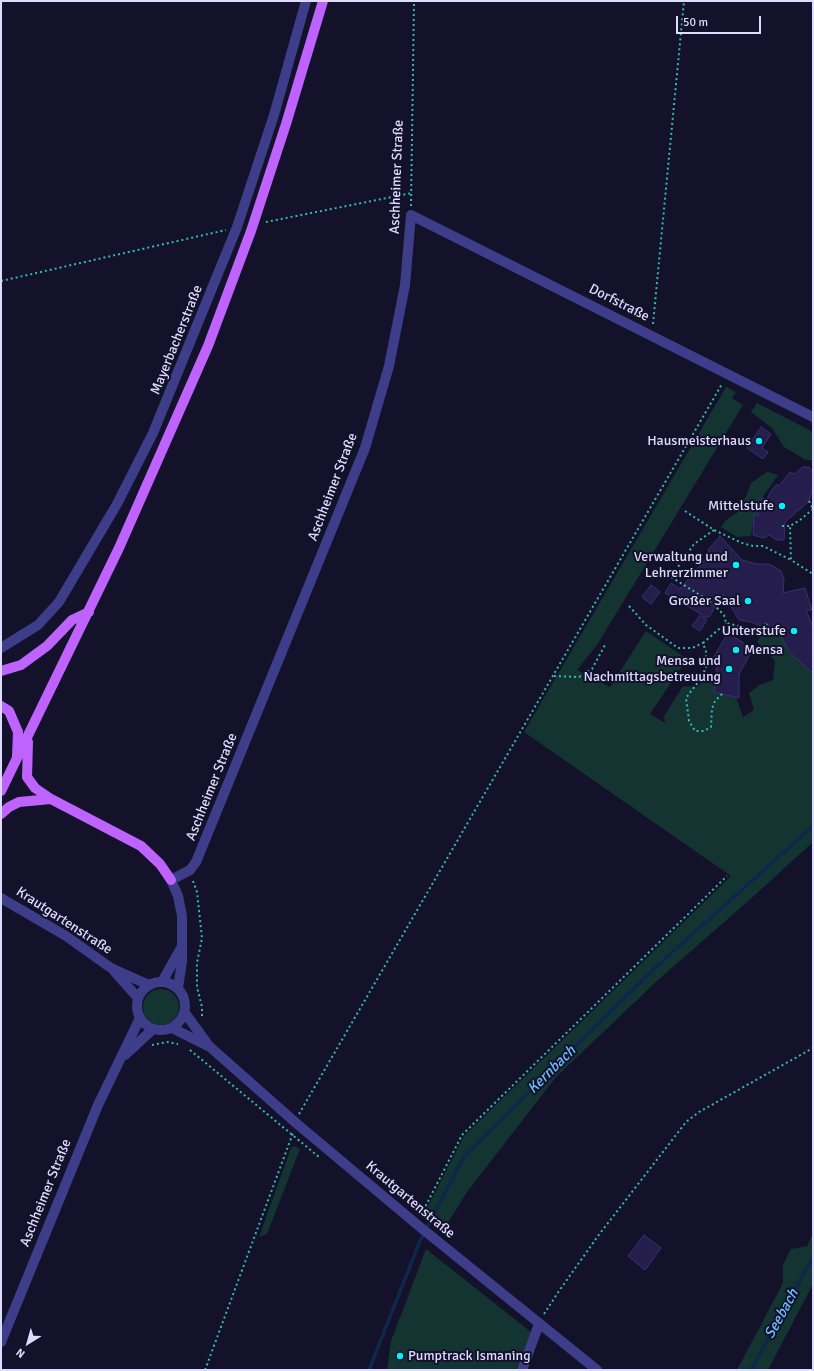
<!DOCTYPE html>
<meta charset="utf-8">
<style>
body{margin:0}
#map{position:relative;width:814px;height:1371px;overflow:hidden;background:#14112a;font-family:Signika,sans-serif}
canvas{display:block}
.frame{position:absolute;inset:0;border:2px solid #dddbff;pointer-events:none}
.north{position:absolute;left:8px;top:1323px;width:40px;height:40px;-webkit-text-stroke:3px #14112a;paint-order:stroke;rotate:217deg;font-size:11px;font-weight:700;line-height:16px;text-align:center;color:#dddbff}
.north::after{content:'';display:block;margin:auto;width:14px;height:18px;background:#dddbff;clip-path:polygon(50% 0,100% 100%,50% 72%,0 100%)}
.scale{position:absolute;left:676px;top:16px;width:85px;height:18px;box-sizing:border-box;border:2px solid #dddbff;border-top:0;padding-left:5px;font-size:12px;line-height:14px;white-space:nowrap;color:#dddbff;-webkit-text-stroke:3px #14112a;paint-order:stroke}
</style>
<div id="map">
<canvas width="814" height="1371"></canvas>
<div class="frame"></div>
<div class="north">N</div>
<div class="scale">50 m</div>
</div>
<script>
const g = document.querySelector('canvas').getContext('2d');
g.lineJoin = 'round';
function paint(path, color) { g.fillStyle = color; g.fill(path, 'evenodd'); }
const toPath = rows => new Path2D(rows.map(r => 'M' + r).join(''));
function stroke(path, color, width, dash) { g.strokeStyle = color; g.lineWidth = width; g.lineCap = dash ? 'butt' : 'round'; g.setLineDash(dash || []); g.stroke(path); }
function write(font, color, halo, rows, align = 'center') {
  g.font = font + ' Signika,sans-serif'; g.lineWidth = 4; g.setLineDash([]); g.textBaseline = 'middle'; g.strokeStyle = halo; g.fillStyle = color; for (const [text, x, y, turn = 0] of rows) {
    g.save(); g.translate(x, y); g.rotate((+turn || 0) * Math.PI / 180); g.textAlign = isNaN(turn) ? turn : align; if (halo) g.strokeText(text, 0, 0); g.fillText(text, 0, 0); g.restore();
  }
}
paint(toPath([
 [726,387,736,392,732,398,743,405,597,645,577,670,610,687,646,631,687,659,650,714,665,723,664,716,683,686,697,687,706,677,715,680,714,692,736,697,743,717,754,710,749,693,759,685,773,680,775,661,757,642,767,624,780,634,790,653,813,673,813,842,755,895,658,980,556,1077,467,1192,444,1229,424,1214,464,1136,731,876,524,732],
 [757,403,813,432,813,461,804,459,784,447,772,428,751,412],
 [767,472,778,475,762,498,758,516,754,514,751,536,737,537,721,527,726,520,737,513,747,494,751,483],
 '143 1007a18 18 0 1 1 36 0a18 18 0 1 1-36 0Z',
 [295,1146,300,1149,267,1234,259,1237,291,1148],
 [813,1233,813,1284,768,1370,737,1370,783,1283,783,1265,791,1249,807,1246],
 [426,1249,531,1332,516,1370,387,1370,391,1341]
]), '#143432');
stroke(toPath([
 [369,1370,420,1241,464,1156,657,966,813,826],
 [751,1370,813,1257]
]), '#0d274d', 3.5);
const building = toPath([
 [761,427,771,434,762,448,768,452,763,459,747,448,761,427],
 [803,467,809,467,813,472,813,489,809,501,785,522,784,540,777,540,769,535,764,538,753,535,754,514,758,516,762,498,767,499,771,491,777,484,779,486,790,472,794,474,803,467],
 [720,536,742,560,757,564,769,564,781,571,784,579,783,593,805,588,812,610,806,610,813,627,813,673,790,653,780,634,765,623,763,627,751,622,739,620,723,594,709,617,702,617,707,620,700,631,692,626,701,614,665,593,671,583,680,589,710,554,708,550,720,536],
 [651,585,660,592,651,604,642,597,651,585],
 [728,633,753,649,739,674,739,698,714,692,717,663,712,660,728,633],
 [644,1235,661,1248,645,1270,628,1256,644,1235]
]);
paint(building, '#251d4b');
stroke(building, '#3b2f77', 1);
stroke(toPath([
 [411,206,414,1],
 [266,222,412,193],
 [1,281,226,230],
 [653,324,684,1],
 [809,501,813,509],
 [813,509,800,520,790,526,791,560,813,574],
 [685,511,714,530,742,543,753,546,763,546,791,560],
 [782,526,790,526],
 [714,530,694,544,671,577,711,602,724,615,726,623,739,626,758,634,767,624],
 [629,606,646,625,678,648,692,648,703,643],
 [554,676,579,677,592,669,605,645],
 [722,694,715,701,712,709,711,727,704,731,695,731,689,721,686,698,702,677,706,667,706,652,703,643,726,623],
 [193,881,197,892,202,938,197,963,197,987,202,1007,202,1018],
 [152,1045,167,1042,178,1044],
 [190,1050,319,1157],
 [299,1114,722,384],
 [421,1215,462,1135,727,876],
 [544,1314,559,1291,598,1236,686,1122,699,1112,813,1048],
 [205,1370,293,1133]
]), '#31bcae', 2, [2, 3]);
stroke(toPath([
 [1,648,38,625,59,602,117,504,153,433,237,227,274,115,306,1],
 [1,898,66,936,111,968,149,985],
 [114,971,138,998],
 '137 1006a24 24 0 1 1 48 0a24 24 0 1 1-48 0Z',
 [162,982,181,948],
 [178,988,182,961,182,916,178,896,171,880,190,870,196,862,365,448,389,366,405,285,411,215,813,417],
 [185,1013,209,1046,296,1123,420,1227,597,1370],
 [172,1028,208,1046],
 [125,1055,153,1029],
 [1,1342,98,1105,140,1018],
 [522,1370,539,1324]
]), '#3d3d89', 10);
stroke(toPath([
 [1,671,21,665,47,646,72,620,89,612],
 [1,706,9,711,18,732,17,756],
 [28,742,27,777,35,788,51,799,141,846,160,864,171,880],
 [1,791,119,548,208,346,251,231,286,124,323,1],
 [1,814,9,807,19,802,51,799]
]), '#be63fe', 10);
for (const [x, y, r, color] of [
 [759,441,4,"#08eefd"],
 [782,506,4,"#08eefd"],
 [736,565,4,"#08eefd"],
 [748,601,4,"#08eefd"],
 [794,631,4,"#08eefd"],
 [736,650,4,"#08eefd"],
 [729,669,4,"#08eefd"],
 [400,1356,4,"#08eefd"]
]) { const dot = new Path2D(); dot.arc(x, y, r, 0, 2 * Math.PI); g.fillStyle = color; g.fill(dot); stroke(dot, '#14112a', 1.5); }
write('14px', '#dddbff', '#14112a', [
 ["Aschheimer Straße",397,177,-88],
 ["Dorfstraße",619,303,27],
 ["Mayerbacherstraße",177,340,-68],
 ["Aschheimer Straße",333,487,-69],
 ["Aschheimer Straße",212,787,-68],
 ["Krautgartenstraße",64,921,33],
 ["Aschheimer Straße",46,1193,-68],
 ["Krautgartenstraße",410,1200,40]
]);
write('14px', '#dddbff', '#14112a', [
 ["Hausmeisterhaus",751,441],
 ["Mittelstufe",774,506],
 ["Verwaltung und",728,557],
 ["Lehrerzimmer",728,573],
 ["Großer Saal",740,601],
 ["Unterstufe",786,631],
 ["Mensa",744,650,"left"],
 ["Mensa und",721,661],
 ["Nachmittagsbetreuung",721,677],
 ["Pumptrack Ismaning",408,1356,"left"]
], 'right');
write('italic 15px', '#69bffe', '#14112a', [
 ["Kernbach",552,1070,-45],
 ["Seebach",782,1314,-61]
]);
</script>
